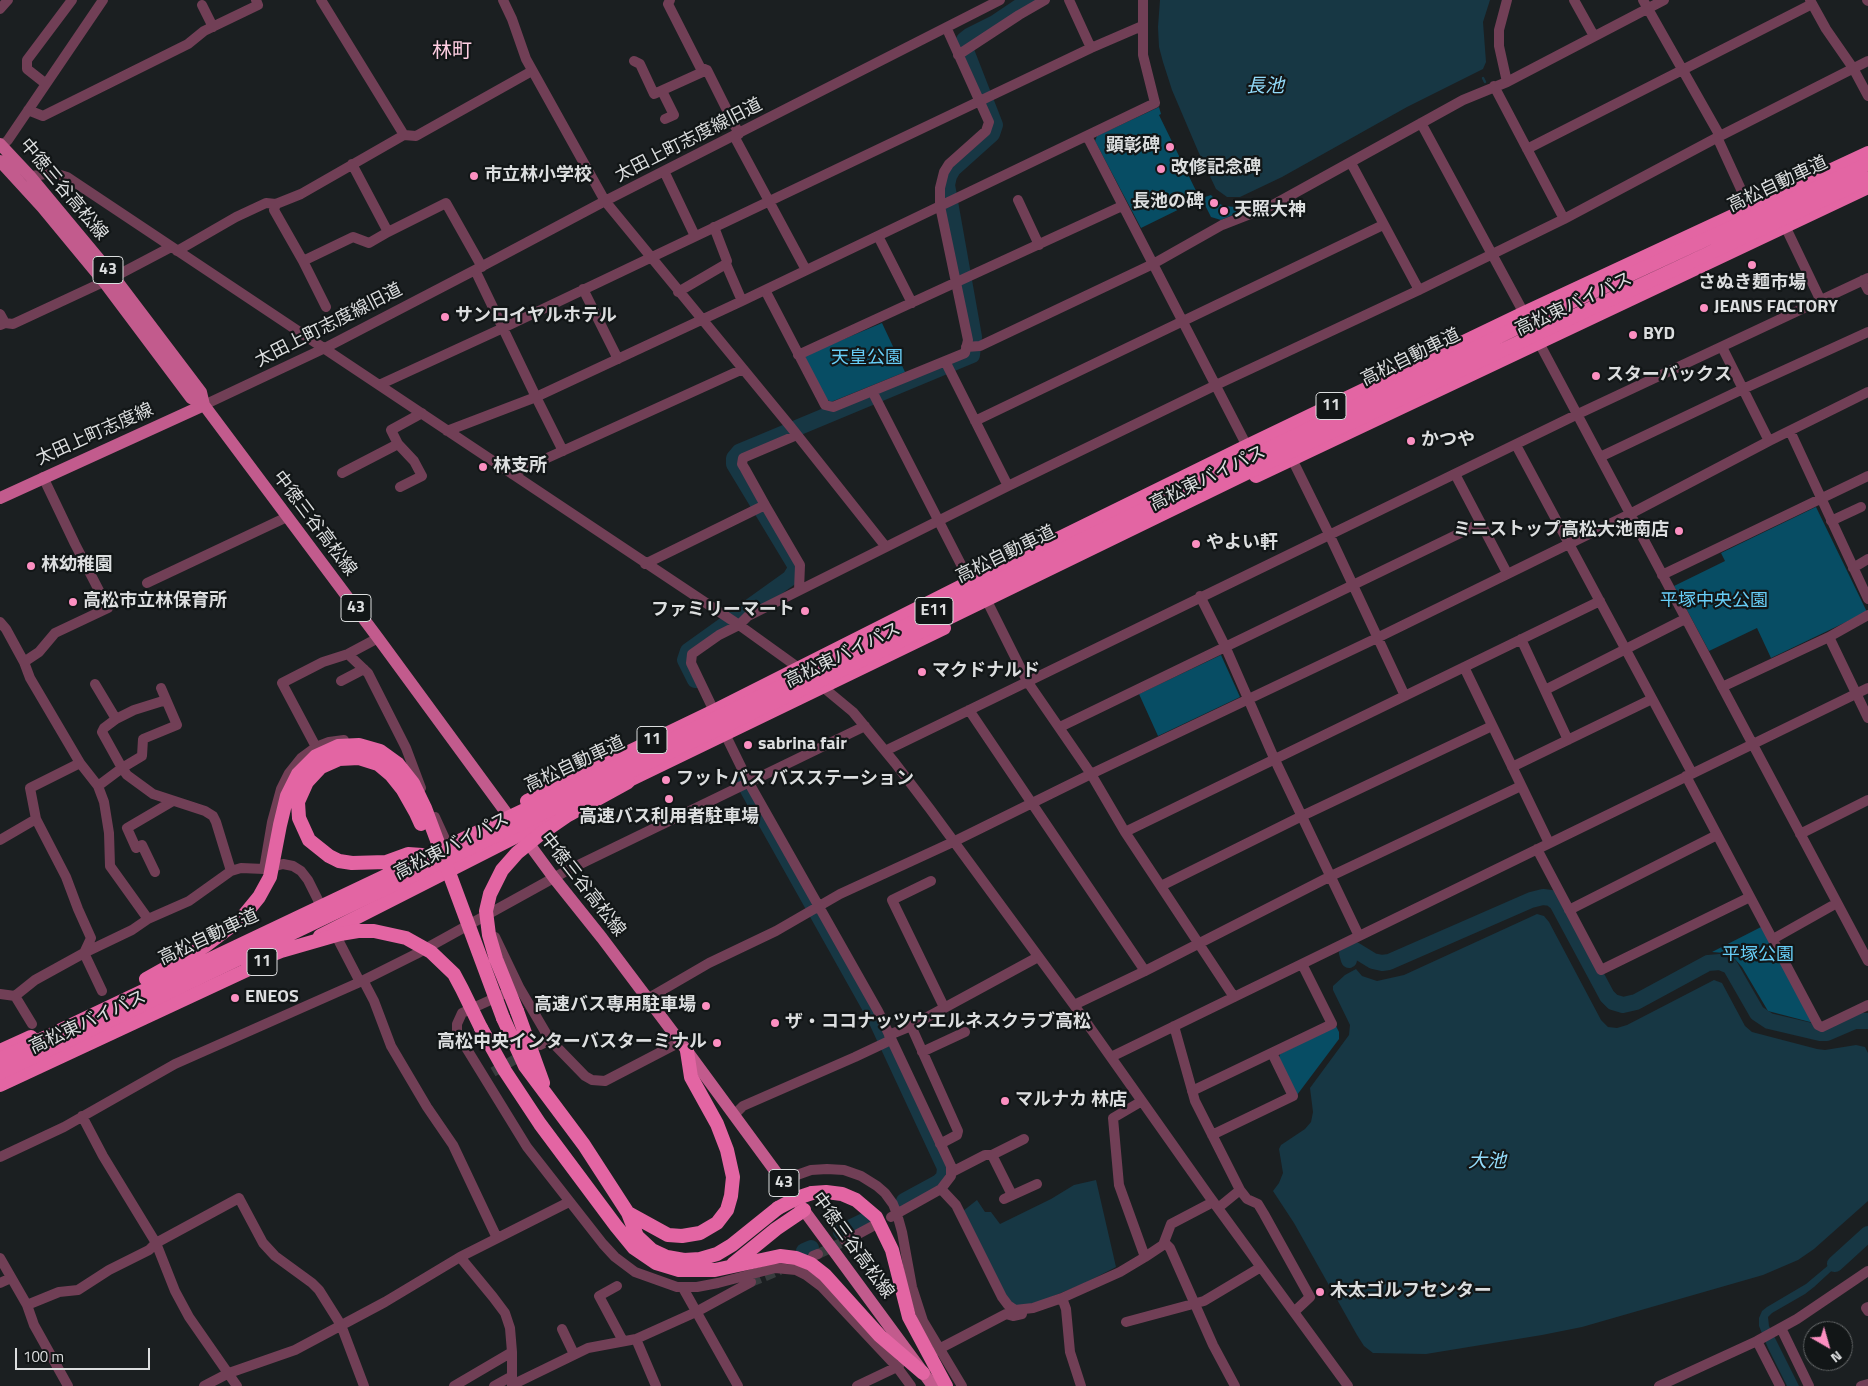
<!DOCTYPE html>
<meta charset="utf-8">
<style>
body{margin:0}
#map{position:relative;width:1868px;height:1386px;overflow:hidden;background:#1b1f21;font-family:"Titillium Web",sans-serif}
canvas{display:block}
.north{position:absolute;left:1803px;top:1321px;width:50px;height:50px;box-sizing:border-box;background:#121617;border:1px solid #636667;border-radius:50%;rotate:142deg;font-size:14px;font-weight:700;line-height:20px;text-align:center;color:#dcdedf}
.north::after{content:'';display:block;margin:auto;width:18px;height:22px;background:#fc8fc1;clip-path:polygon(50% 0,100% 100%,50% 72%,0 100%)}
.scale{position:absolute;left:15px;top:1348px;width:135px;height:22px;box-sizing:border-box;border:2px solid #dcdedf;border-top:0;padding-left:6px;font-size:15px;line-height:18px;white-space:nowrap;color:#dcdedf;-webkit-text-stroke:4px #121617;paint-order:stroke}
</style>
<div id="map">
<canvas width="1868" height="1386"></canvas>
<div class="north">N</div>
<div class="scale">100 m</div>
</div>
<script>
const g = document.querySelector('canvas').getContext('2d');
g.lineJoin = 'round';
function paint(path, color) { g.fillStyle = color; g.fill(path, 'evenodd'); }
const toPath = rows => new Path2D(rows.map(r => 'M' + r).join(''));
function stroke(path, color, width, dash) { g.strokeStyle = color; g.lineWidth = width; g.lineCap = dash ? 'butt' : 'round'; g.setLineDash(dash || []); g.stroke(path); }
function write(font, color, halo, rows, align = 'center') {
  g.font = font + ' "Titillium Web","Noto Sans JP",sans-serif'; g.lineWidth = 4.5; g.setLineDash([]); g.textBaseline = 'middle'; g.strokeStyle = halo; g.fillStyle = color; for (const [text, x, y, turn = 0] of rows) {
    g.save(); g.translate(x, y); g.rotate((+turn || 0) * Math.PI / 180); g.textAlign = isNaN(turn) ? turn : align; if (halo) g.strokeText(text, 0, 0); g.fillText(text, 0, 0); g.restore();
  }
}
paint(toPath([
 [1159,107,1161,114,1159,115,1200,199,1141,228,1095,141,1097,136],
 [1211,195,1218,203,1224,206,1235,207,1236,212,1235,214,1221,220,1211,217,1203,201,1205,197],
 [882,323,905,372,831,402,826,399,805,359,806,355],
 [1816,507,1867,612,1771,658,1757,628,1709,651,1674,586,1725,561,1721,553],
 [1221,655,1240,697,1158,736,1139,694],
 [1763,926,1814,1023,1768,1011,1742,967,1735,959,1725,953,1712,952],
 [1336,1026,1339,1032,1339,1039,1297,1095,1279,1058,1280,1054]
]), '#074d64');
paint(toPath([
 [1160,0,1490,0,1483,22,1486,62,1483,69,1407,107,1282,177,1240,197,1227,197,1216,189,1198,151,1172,90,1163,62,1159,47,1158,27],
 [1537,914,1544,916,1549,922,1601,1020,1608,1027,1617,1028,1627,1025,1714,980,1722,983,1745,1026,1752,1032,1817,1049,1825,1050,1856,1045,1865,1047,1868,1053,1868,1201,1814,1249,1798,1260,1763,1275,1582,1327,1542,1335,1426,1354,1373,1353,1364,1346,1357,1335,1294,1223,1273,1191,1279,1183,1283,1173,1279,1149,1281,1145,1305,1129,1311,1122,1313,1112,1310,1088,1349,1035,1350,1025,1333,990,1333,986,1345,975,1356,969,1362,976,1377,981,1404,975],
 [1096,1180,1116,1267,1083,1284,1041,1301,1024,1306,1015,1306,1004,1293,963,1211,977,1200,985,1212,991,1212,1000,1224,1051,1199,1074,1185],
 [1849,1248,1852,1252,1814,1287,1805,1294,1772,1313,1768,1317,1769,1326,1799,1386,1787,1386,1768,1348,1759,1326,1759,1318,1762,1311,1767,1307,1806,1284]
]), '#173744');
stroke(toPath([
 [1483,78,1485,82]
]), '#173744', 2.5);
stroke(toPath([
 [695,680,685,660,688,651,790,578,795,570,795,565,734,464,734,458,739,452,972,355,974,337,947,185,949,176,953,169,992,134,995,125,963,43,964,40,969,36,995,23,1029,0],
 [742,779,872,1011,945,1168,944,1177,939,1182,904,1201],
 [1349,960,1347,953,1355,950,1373,961,1382,963,1389,962,1531,900,1543,897,1551,898,1557,903,1607,996,1613,1002,1623,1005,1636,1002,1708,963,1720,962,1730,966,1757,1013,1769,1021,1820,1033,1827,1033,1855,1021,1868,1021],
 [841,1232,864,1221],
 [804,1251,811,1248],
 [1835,1264,1868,1234]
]), '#173744', 16);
stroke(toPath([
 [493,1072,526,1053],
 [818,1254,845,1241],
 [751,1282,780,1270]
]), '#383c3e', 10, [10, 5]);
stroke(toPath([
 [321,0,404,135],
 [503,0,512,19,526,59,605,201,790,426,886,547],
 [670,0,668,4,700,67,707,70,739,134],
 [1069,0,1091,48],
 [1507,0,1499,30,1499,46,1507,82],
 [1574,0,1594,36],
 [1643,0,1720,136],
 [1810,0,1826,29,1853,68,1868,96],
 [1867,0,1868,1],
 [202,5,213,27],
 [0,9,8,0],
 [958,55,1019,15,1045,0],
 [634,61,640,64,654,94,707,70],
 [46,84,27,69,27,60,72,0],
 [1494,86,1564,219],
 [662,91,674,115,665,119],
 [28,110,43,116,188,44,204,31,258,5,256,0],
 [1421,123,1526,317],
 [734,136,806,270],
 [1087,136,1249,450],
 [1717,137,1750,209],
 [0,148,8,140,103,0],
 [1527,149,1812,4],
 [1351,163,1419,290],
 [352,164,388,232,446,203,482,267],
 [664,171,695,236],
 [24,177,54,173,67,177,739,625,803,671],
 [1018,200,1039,245],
 [1785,226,1820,299],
 [878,236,912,303],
 [177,251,236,217,266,203,276,204],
 [303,261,353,237,369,243,388,232],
 [726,264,742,301],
 [475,270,536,397,563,451],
 [1863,280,1868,290],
 [583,289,618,359],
 [765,290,825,405,833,407,965,353,968,340,940,206,940,188,944,172,949,164,986,131,989,122,947,29],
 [678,292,726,264,727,261,714,227],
 [326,307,303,261,274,210,276,204,301,194,404,135,416,136,532,71],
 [0,314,5,323],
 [0,325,5,323,13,324,114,277,171,247],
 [1536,337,1868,961],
 [966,347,980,346,1153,264,1222,225,1273,205,1463,100,1507,82,1664,0],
 [1722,347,1769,441],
 [798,355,1122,206],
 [945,361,1008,486],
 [379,385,503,328,1091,48,1142,26],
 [872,391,970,582],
 [204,405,325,348,475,270,605,201,1000,0],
 [975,421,1383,225],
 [447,431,536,397,742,301,1155,103,1143,55,1143,0],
 [1790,431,1868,599],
 [1516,445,1692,773],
 [1600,457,1743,389,1868,332],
 [1292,459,1329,534,1405,696],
 [342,473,398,444],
 [512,474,743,369],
 [1455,474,1507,573],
 [400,487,422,476,414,461,398,444,391,430,422,413],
 [765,505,800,565,799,590],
 [1831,521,1861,507],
 [645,564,765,505,745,469,742,464,743,458,797,435],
 [1853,568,1868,559],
 [1662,575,1868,476],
 [147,583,287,517],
 [1200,596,1225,646,1274,758,1359,936],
 [989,605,1027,681,1091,774,1125,832,1234,997],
 [0,622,6,629,24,662,30,678,80,763,98,786,122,768,127,775,153,794,205,811,213,816,216,822,231,871,241,868,264,869,283,864,293,866,301,871,308,880,324,912],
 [1829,637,1868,718],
 [1521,639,1568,740],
 [348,654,368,673,406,748,421,788],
 [24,662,39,652,55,633,108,608,75,544,43,477],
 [1464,667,1549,843],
 [341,681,364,669],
 [818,683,853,712,895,763,930,809,1074,1005,1209,1196,1348,1386],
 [95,684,116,719],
 [1722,687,1829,637,1868,615],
 [161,688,177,725,143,739,142,756,122,768,102,732,104,728,116,719,134,710,166,700],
 [1545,690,1685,619],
 [969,710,1145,971],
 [714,711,691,663,692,654,719,635,739,625,748,616,1008,486,1216,385,1419,290,1564,219,1720,136,1868,61],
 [1060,727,1481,523],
 [725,734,749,783,878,1011,951,1166,951,1176,941,1189,891,1217],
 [316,747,282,683,323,662,348,654,378,638],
 [885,751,1578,414,1868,278],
 [1512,767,1652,699],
 [1686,776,1818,1025,1822,1027,1868,1005],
 [98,786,104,802,109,833,110,866,148,919],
 [435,817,446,841],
 [36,819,66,877,78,909,91,938,84,953],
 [1125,832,1600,601],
 [1800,834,1868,800],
 [0,840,36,819,30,788,80,763],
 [1537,849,1601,970,1750,897],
 [264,869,272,822,281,789,289,773,301,758,316,747,329,742,344,740],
 [155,872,142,845,136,848,127,828,173,801],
 [931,881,892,900,944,1007],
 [1161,886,1302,816,1492,726],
 [1569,910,1717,835],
 [333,930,360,982],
 [495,937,519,987,462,1013,457,1024,457,1033,527,1147,603,1244,615,1257,635,1272,677,1287,697,1287,718,1283,775,1268,796,1270,806,1275,822,1287,897,1367,911,1386],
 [1773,939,1837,903],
 [84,953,132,930,148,919,189,901,231,871],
 [363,980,374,1001,391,1046,427,1107,453,1145,497,1238],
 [519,987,550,1040,585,1076,592,1080,605,1081,680,1042],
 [0,994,15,996,32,1024],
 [15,996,35,980,84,953,102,991],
 [647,999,709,963,776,931,840,894,953,842,1091,774,1377,638,1630,514,1769,441,1868,392],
 [1074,1005,1145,971,1331,876,1521,786],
 [911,1026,958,1131,957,1135,940,1144],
 [1174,1026,1195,1101,1240,1190,1247,1199,1258,1204,1264,1214,1310,1297,1294,1312],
 [889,1035,911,1026,1038,957],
 [540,1045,550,1040],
 [922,1052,965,1032],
 [1111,1057,1868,688],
 [1192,1091,1332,1024,1302,964],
 [1142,1101,1113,1118,1119,1185,1145,1257,1163,1245,1171,1224,1213,1202],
 [734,1115,743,1106,855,1057,891,1040],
 [82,1116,103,1156,156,1243,175,1291,189,1317,237,1386],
 [1212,1135,1293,1096,1272,1053],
 [992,1155,1012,1195],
 [0,1157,64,1127,175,1064,360,982,416,954,568,870,865,726],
 [952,1172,985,1155,992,1155,1024,1139],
 [785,1184,797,1175,811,1170,827,1169,844,1170,861,1176,877,1186,885,1193,893,1204,897,1214,902,1232,912,1287,923,1321,962,1386],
 [941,1189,956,1205,1002,1297,1008,1305,1015,1310,1033,1308,1062,1298,1120,1272,1145,1257],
 [1004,1199,1037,1184],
 [1218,1208,1240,1190],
 [845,1241,873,1226],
 [1163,1245,1166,1244,1170,1248,1213,1345,1235,1386],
 [813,1256,818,1254],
 [460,1257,493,1297,505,1313,510,1328,512,1352,512,1386],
 [0,1258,27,1305,34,1325,68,1386],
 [0,1283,11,1278],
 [617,1286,599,1296,623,1341],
 [683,1288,738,1386],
 [1062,1298,1066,1309,1070,1352,1081,1386],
 [27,1305,59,1292,78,1290,109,1270,149,1250,156,1243,239,1198,263,1243,275,1256,312,1283,319,1290,341,1325,364,1386],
 [1868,1307,1866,1308,1868,1311],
 [1126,1322,1204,1301,1261,1267],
 [1781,1328,1809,1386],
 [562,1329,574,1354],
 [636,1339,656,1386],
 [1757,1341,1780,1386],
 [935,1351,1006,1314,1013,1316,1022,1314],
 [512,1385,588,1348,636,1339,696,1312,751,1282],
 [204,1386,229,1373,295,1350,385,1302,460,1257,569,1202],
 [454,1386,512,1352],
 [494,1386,512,1376],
 [857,1386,899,1366],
 [1659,1386,1757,1341,1797,1319,1868,1271],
 [1861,1386,1868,1384]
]), '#713f56', 10);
stroke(toPath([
 [0,144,30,176,114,277,201,392,204,405,378,638,554,878,602,938,687,1051,933,1386],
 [0,161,42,207,104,282,191,398,204,405],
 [0,498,204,405]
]), '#c25b8d', 12);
stroke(toPath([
 [1256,476,1868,187],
 [617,786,944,628],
 [527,801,714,711,970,582,1247,446,1524,313,1868,153],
 [320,936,566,811],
 [517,1011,543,1083],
 [503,1018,525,1066,584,1145,628,1213,668,1235,682,1236,700,1233,717,1223,727,1210,731,1196,733,1177,727,1150,717,1124,691,1077,687,1051],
 [481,1028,505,1071,540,1124,616,1226,634,1248,656,1263,679,1270,715,1270,780,1256,796,1258,811,1264,825,1275,880,1336,923,1373],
 [0,1051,31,1037],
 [0,1085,262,963],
 [812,1193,826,1192,842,1194,856,1200,876,1217,892,1250,909,1317,946,1386],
 [628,1213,637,1236,652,1250,667,1257,684,1260,700,1259,717,1254,732,1245,778,1208],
 [733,1264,776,1229,804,1210]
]), '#e365a3', 14);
stroke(toPath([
 [421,824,416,813,403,790,391,775,378,764,359,758,339,759,321,767,307,782,298,802,299,818,309,840,329,856,339,861,352,863,386,862,408,854,422,855],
 [249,964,281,951,340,934,358,931,374,931,406,938,431,952,454,974,462,989,481,1028],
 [146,979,205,946,241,919,259,897,270,877,280,825,287,796,298,774,316,756,338,746,359,745,380,751,398,764,413,783,425,808,503,1018],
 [517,1011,496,959,489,935,486,911,490,894,502,870,517,853,539,835,568,815,628,782],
 [0,1059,636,757,1543,315,1868,164],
 [0,1073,825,678,1298,448,1549,328,1868,179],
 [778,1208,797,1198,812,1193]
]), '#e365a3', 14);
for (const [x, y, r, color] of [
 [1170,147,5,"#fc8fc1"],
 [1161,169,5,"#fc8fc1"],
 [474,176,5,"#fc8fc1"],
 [1214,203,5,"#fc8fc1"],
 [1224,211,5,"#fc8fc1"],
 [1752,265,5,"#fc8fc1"],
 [1704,308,5,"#fc8fc1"],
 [445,317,5,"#fc8fc1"],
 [1633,335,5,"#fc8fc1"],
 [1596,376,5,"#fc8fc1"],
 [1411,441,5,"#fc8fc1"],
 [483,467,5,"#fc8fc1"],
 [1679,531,5,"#fc8fc1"],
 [1196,544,5,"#fc8fc1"],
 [31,566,5,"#fc8fc1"],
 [73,602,5,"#fc8fc1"],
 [805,611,5,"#fc8fc1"],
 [922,672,5,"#fc8fc1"],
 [748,745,5,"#fc8fc1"],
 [666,780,5,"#fc8fc1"],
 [669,799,5,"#fc8fc1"],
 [235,998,5,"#fc8fc1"],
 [706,1006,5,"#fc8fc1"],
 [775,1023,5,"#fc8fc1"],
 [717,1043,5,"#fc8fc1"],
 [1005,1101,5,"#fc8fc1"],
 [1320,1292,5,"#fc8fc1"]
]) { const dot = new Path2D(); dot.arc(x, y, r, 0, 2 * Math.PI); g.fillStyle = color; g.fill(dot); stroke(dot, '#121617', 2); }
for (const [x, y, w] of [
 [108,270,30],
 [1331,406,30],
 [356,608,30],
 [934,611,38],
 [652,740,30],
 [262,962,30],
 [784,1183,30]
]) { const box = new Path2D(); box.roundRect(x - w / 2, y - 13.5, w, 27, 4); g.fillStyle = '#121617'; g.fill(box); stroke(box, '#dcdedf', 1); }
write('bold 16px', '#dcdedf', null, [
 ["43",108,270],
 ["11",1331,406],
 ["43",356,608],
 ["E11",934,611],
 ["11",652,740],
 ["11",262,962],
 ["43",784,1183]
]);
write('18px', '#dcdedf', '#121617', [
 ["太田上町志度線旧道",689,141,-27],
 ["高松自動車道",1778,185,-25],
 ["中徳三谷高松線",63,190,50],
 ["高松東バイパス",1574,305,-25],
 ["太田上町志度線旧道",329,326,-27],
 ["高松自動車道",1411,358,-26],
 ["太田上町志度線",95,435,-24],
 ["高松東バイパス",1208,479,-26],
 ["中徳三谷高松線",314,524,53],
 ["高松自動車道",1006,555,-26],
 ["高松東バイパス",843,656,-26],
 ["高松自動車道",575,765,-25],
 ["高松東バイパス",452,847,-27],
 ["中徳三谷高松線",582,885,52],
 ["高松自動車道",209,938,-25],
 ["高松東バイパス",88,1023,-25],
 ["中徳三谷高松線",852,1246,54]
]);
write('bold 18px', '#dcdedf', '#121617', [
 ["顕彰碑",1160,147,"right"],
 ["改修記念碑",1171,169],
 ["市立林小学校",484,176],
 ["長池の碑",1204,203,"right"],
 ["天照大神",1234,211],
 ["さぬき麺市場",1752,284,"center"],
 ["JEANS FACTORY",1714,308],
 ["サンロイヤルホテル",455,317],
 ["BYD",1643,335],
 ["スターバックス",1606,376],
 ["かつや",1421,441],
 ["林支所",493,467],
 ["ミニストップ高松大池南店",1669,531,"right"],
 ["やよい軒",1206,544],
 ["林幼稚園",41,566],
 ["高松市立林保育所",83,602],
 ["ファミリーマート",795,611,"right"],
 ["マクドナルド",932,672],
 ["sabrina fair",758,745],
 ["フットバス バスステーション",676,780],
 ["高速バス利用者駐車場",669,818,"center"],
 ["ENEOS",245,998],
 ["高速バス専用駐車場",696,1006,"right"],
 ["ザ・ココナッツウエルネスクラブ高松",785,1023],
 ["高松中央インターバスターミナル",707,1043,"right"],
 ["マルナカ 林店",1015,1101],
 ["木太ゴルフセンター",1330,1292]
], 'left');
write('18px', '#67cef7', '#121617', [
 ["天皇公園",867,359],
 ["平塚中央公園",1714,602],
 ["平塚公園",1758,956]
]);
write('italic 19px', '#92daf9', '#121617', [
 ["長池",1265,87],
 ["大池",1487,1162]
]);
write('20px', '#ffcee2', '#121617', [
 ["林町",452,52]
]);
</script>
